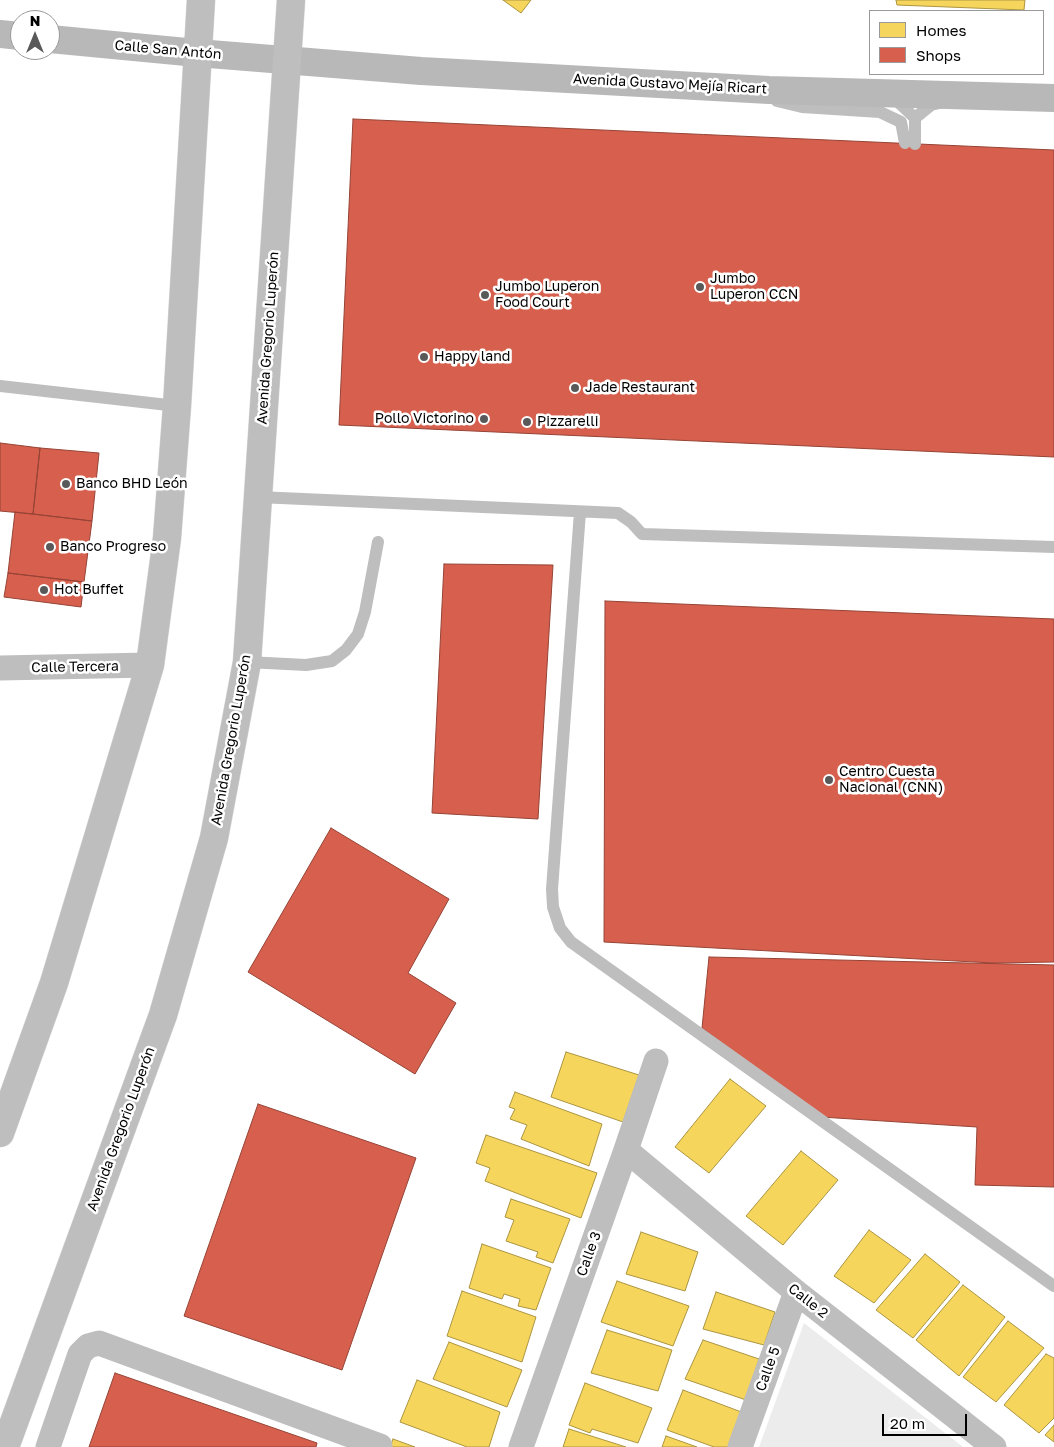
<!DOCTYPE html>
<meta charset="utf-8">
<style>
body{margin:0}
#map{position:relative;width:1054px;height:1447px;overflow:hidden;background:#fff;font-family:"Golos Text",sans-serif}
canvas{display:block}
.legend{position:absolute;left:869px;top:10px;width:175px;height:65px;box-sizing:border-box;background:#fff;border:1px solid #999;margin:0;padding:6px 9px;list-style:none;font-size:15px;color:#000}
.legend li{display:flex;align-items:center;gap:10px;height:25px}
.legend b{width:25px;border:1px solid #999}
.north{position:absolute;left:10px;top:10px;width:50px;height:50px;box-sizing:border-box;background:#fff;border:1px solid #999;border-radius:50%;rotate:0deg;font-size:14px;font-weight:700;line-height:20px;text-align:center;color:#000}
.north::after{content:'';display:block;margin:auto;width:18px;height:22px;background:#595959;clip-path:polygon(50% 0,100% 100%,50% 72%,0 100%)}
.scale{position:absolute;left:882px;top:1414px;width:85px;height:22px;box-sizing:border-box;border:2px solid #000;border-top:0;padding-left:6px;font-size:15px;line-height:18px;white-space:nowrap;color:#000;-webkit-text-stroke:4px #fff;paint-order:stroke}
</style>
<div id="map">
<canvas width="1054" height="1447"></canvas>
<ul class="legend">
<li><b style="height:14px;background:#f6d55c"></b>Homes</li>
<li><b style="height:14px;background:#d6604d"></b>Shops</li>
</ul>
<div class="north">N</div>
<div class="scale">20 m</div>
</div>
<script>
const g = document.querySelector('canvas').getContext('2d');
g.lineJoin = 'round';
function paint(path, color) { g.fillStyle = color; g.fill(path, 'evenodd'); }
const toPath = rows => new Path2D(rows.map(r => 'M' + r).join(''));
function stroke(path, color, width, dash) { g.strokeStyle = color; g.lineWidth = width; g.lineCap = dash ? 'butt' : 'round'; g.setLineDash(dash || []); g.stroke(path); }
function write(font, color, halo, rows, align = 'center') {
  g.font = font + ' "Golos Text",sans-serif'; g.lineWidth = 5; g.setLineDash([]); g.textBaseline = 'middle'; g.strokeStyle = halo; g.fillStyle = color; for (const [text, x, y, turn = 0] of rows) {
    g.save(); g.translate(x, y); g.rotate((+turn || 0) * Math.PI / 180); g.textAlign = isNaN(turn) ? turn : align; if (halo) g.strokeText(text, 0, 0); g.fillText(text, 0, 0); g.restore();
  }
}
paint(toPath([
 [804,1323,963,1447,759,1447]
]), '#ececec');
const homes = toPath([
 [503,0,531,0,521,13,503,0],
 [896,0,1025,0,1024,10,897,5,896,0],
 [566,1052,639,1075,623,1122,551,1097,566,1052],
 [730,1079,766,1106,709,1173,675,1147,730,1079],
 [515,1092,602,1124,589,1166,521,1139,527,1125,510,1119,515,1109,509,1107,515,1092],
 [486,1135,597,1173,581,1218,485,1181,490,1168,476,1163,486,1135],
 [801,1151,838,1180,783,1245,746,1216,801,1151],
 [511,1199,570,1219,553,1263,536,1257,538,1252,506,1241,514,1220,505,1217,511,1199],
 [869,1230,911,1260,874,1303,834,1276,869,1230],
 [641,1232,698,1252,685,1291,626,1274,641,1232],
 [482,1244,551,1268,536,1310,518,1306,520,1299,504,1294,502,1299,469,1288,482,1244],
 [925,1254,960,1282,913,1338,876,1310,925,1254],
 [617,1281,689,1306,673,1346,601,1322,617,1281],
 [963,1285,1005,1317,959,1376,916,1340,963,1285],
 [462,1291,536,1317,522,1362,447,1336,462,1291],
 [716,1292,775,1312,764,1345,703,1329,716,1292],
 [1008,1321,1044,1348,996,1402,963,1377,1008,1321],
 [607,1330,672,1350,658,1391,591,1373,607,1330],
 [703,1340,759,1359,746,1400,685,1379,703,1340],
 [449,1342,522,1370,507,1407,433,1379,449,1342],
 [1046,1354,1054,1358,1054,1418,1039,1433,1004,1405,1046,1354],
 [417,1380,500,1412,489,1447,467,1447,400,1422,417,1380],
 [585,1383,652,1408,638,1443,592,1429,590,1433,569,1425,585,1383],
 [683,1390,744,1413,732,1447,714,1447,667,1430,683,1390],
 [1054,1425,1054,1442,1045,1435,1054,1425],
 [569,1429,626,1447,563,1447,569,1429],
 [666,1436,697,1447,662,1447,666,1436],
 [393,1439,415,1447,390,1447,393,1439]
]);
paint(homes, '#f6d55c');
stroke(homes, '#ac9540', 1);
const shops = toPath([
 [353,119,1054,150,1054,457,339,425,353,119],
 [0,443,40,448,33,514,0,511,0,443],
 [40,448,99,453,92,521,33,514,40,448],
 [15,512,92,521,84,582,8,573,15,512],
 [444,564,553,565,538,819,432,813,444,564],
 [8,573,84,582,81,607,4,597,8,573],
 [605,601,1054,619,1054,962,993,963,604,942,605,601],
 [331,828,449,899,408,973,456,1003,415,1074,248,972,331,828],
 [709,957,1054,965,1054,1187,975,1185,977,1127,821,1117,702,1028,709,957],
 [258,1104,416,1158,342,1370,184,1316,258,1104],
 [115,1373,317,1443,316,1447,89,1447,115,1373]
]);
paint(shops, '#d6604d');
stroke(shops, '#964336', 1);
const primary = toPath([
 [0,1133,54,983,150,665,167,538,177,406,201,0],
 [5,1447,163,1015,214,838,247,662,291,0]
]);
stroke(primary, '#dbdbdb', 29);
stroke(toPath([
 [891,99,897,101,915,118,915,144],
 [777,101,802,107,880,112,901,122,905,143],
 [915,118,931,105,943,102],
 [0,386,177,406],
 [258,497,618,513,631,522,642,534,1054,547],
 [580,512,552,889,553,907,560,928,571,942,1054,1286],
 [247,662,306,665,332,661,346,650,358,634,365,612,378,542]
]), '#bebebe', 12);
stroke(toPath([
 [0,668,150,665],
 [626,1150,796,1292,994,1447],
 [48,1447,80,1354,88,1346,99,1343,380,1446],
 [521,1447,626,1150,656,1061],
 [740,1447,796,1292]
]), '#bebebe', 25);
stroke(toPath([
 [0,34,20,36],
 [50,39,197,53,421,71,769,90,1054,98]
]), '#b8b8b8', 28);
stroke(primary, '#bebebe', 28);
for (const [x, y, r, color] of [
 [700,287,5,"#595959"],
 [485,295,5,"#595959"],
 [424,357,5,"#595959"],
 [575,388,5,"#595959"],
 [484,419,5,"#595959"],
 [527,422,5,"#595959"],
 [66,484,5,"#595959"],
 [50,547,5,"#595959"],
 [44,590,5,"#595959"],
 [829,780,5,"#595959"]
]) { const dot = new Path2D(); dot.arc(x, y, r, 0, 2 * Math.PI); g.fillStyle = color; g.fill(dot); stroke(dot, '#fff', 2); }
write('14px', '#000', '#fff', [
 ["Calle San Antón",168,50,5],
 ["Avenida Gustavo Mejía Ricart",670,84,3],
 ["Avenida Gregorio Luperón",268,338,-86],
 ["Calle Tercera",75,667,-1],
 ["Avenida Gregorio Luperón",231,740,-80],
 ["Avenida Gregorio Luperón",121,1129,-70],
 ["Calle 3",589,1254,-70],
 ["Calle 2",808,1301,38],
 ["Calle 5",768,1369,-70]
]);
write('14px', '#000', '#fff', [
 ["Jumbo",710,279],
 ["Luperon CCN",710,295],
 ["Jumbo Luperon",495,287],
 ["Food Court",495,303],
 ["Happy land",434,357],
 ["Jade Restaurant",585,388],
 ["Pollo Victorino",474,419,"right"],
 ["Pizzarelli",537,422],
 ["Banco BHD León",76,484],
 ["Banco Progreso",60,547],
 ["Hot Buffet",54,590],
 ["Centro Cuesta",839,772],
 ["Nacional (CNN)",839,788]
], 'left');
</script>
